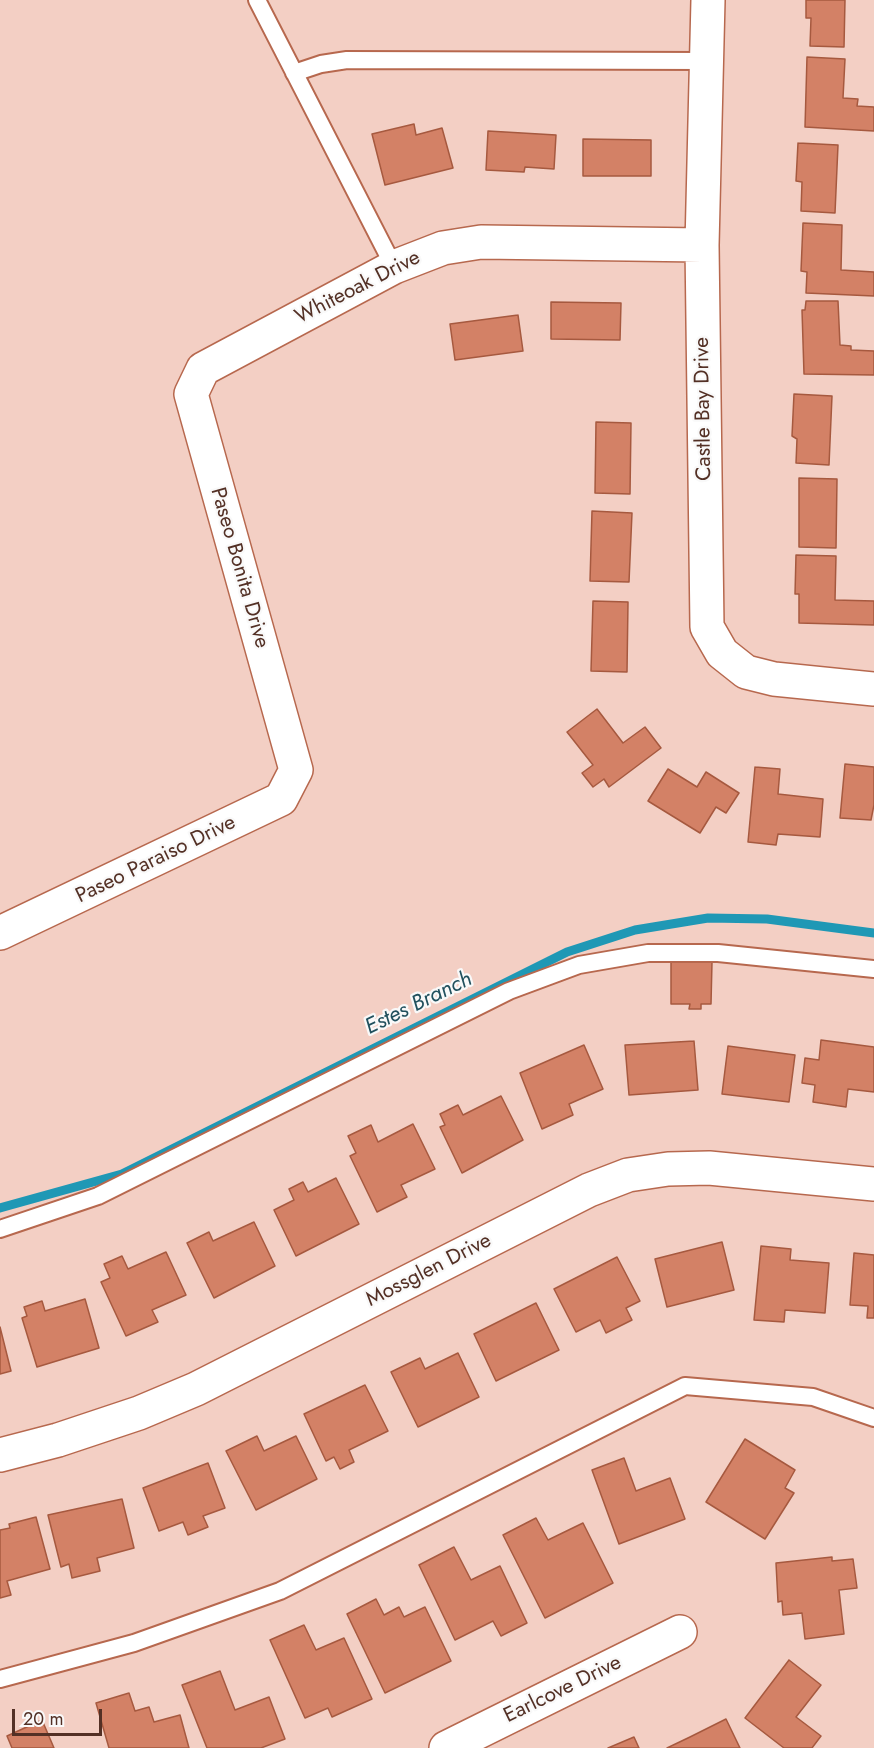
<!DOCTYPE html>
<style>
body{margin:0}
#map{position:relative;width:874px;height:1748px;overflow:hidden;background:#f3cfc4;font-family:Jost,sans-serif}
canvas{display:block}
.scale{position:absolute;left:12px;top:1709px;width:90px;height:27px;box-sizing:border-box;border:3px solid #533025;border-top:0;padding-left:8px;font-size:18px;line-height:21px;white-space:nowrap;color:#533025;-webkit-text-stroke:4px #f9f9f9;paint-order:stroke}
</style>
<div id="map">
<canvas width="874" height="1748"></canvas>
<div class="scale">20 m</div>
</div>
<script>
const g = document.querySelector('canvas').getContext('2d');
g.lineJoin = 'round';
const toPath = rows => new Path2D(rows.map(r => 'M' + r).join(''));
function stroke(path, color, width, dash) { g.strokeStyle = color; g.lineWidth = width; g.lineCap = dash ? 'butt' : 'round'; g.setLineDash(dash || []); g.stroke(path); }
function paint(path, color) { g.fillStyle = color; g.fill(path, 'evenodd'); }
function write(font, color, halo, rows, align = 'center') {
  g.font = font + ' Jost,sans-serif'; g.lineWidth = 4.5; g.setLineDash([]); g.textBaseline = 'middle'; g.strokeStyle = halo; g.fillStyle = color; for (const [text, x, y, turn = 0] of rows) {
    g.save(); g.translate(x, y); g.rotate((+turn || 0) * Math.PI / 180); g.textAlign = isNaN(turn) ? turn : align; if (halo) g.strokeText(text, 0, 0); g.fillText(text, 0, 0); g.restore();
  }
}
stroke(toPath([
 [0,1208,122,1174,567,952,635,930,708,918,767,919,874,933]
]), '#1f98b5', 9);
const building = toPath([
 [806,0,845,0,844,47,810,46,811,18,806,18,806,0],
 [807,57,845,59,843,98,858,99,857,106,874,107,874,131,805,127,807,57],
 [414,124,416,135,442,128,453,168,385,185,372,134,414,124],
 [488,131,556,135,554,169,525,167,524,172,486,170,488,131],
 [583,139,651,140,651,176,583,176,583,139],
 [798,143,838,145,835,213,801,211,802,182,796,181,798,143],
 [803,223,842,225,841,270,874,272,874,296,806,293,807,272,801,271,803,223],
 [806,301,838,301,840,345,851,346,851,350,874,351,874,375,804,374,802,310,805,310,806,301],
 [551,302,621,303,620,340,551,339,551,302],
 [518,315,523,351,455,360,450,324,518,315],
 [794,394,832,396,829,465,796,463,797,439,792,436,794,394],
 [596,422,631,423,630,494,595,493,596,422],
 [799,478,837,479,836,548,799,547,799,478],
 [592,511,632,513,629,582,590,581,592,511],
 [796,555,836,556,835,600,874,601,874,625,799,623,799,594,795,594,796,555],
 [593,601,628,602,627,672,591,671,593,601],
 [597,709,623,743,645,727,661,748,609,787,604,779,593,787,582,773,593,765,567,732,597,709],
 [845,764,874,767,874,805,871,820,840,818,845,764],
 [755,767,780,769,778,794,823,799,820,837,778,834,776,845,748,842,755,767],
 [668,769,697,787,706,772,739,793,726,813,716,807,700,833,648,801,668,769],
 [671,961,712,962,711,1004,701,1004,701,1009,689,1009,690,1004,671,1004,671,961],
 [821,1040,874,1047,874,1092,848,1089,846,1107,813,1102,815,1085,802,1083,805,1058,819,1060,821,1040],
 [694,1041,698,1090,629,1095,625,1045,694,1041],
 [584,1045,603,1089,569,1104,573,1115,542,1129,520,1073,584,1045],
 [728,1046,795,1055,789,1102,722,1094,728,1046],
 [501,1096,523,1140,462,1173,440,1127,445,1125,440,1114,458,1105,463,1115,501,1096],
 [413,1124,435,1169,401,1185,407,1197,377,1212,350,1156,356,1153,348,1136,371,1125,378,1142,413,1124],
 [336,1178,359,1224,296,1256,274,1210,294,1200,289,1189,303,1182,308,1192,336,1178],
 [254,1222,275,1266,214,1298,187,1243,209,1232,213,1241,254,1222],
 [722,1242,734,1290,667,1307,655,1259,722,1242],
 [761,1246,791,1249,790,1260,829,1263,825,1313,785,1310,784,1322,754,1320,761,1246],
 [166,1252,186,1295,152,1310,158,1322,126,1336,101,1282,110,1278,104,1264,122,1256,128,1269,166,1252],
 [854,1253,874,1255,874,1318,867,1318,868,1306,850,1305,854,1253],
 [617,1257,640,1301,626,1308,632,1320,606,1333,600,1320,576,1332,554,1289,617,1257],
 [85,1299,99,1348,37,1367,22,1318,27,1316,24,1307,42,1301,45,1311,85,1299],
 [536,1303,559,1350,496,1381,474,1334,536,1303],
 [0,1327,11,1371,0,1374,0,1327],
 [458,1353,479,1397,418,1427,391,1372,420,1358,425,1369,458,1353],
 [365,1385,388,1431,349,1450,354,1462,340,1469,334,1457,326,1461,304,1414,365,1385],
 [257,1436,264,1451,296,1436,317,1479,256,1510,226,1451,257,1436],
 [745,1439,795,1470,785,1488,794,1493,765,1539,706,1502,745,1439],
 [624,1458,636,1491,670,1478,685,1519,619,1544,592,1470,624,1458],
 [208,1463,225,1508,203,1516,208,1527,188,1535,183,1522,159,1531,143,1488,208,1463],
 [122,1499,134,1548,97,1558,100,1571,72,1578,69,1564,61,1567,48,1515,122,1499],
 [36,1517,50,1569,7,1581,11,1595,0,1598,0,1530,10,1528,9,1524,36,1517],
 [536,1518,548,1540,583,1523,613,1583,545,1618,503,1535,536,1518],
 [454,1547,471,1580,500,1566,527,1623,501,1636,493,1621,455,1640,419,1565,454,1547],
 [832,1557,832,1561,853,1559,857,1588,839,1590,844,1634,805,1639,802,1613,783,1615,782,1601,778,1602,776,1563,832,1557],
 [376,1599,384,1615,399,1607,404,1617,425,1607,451,1661,385,1693,347,1614,376,1599],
 [304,1625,316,1650,344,1638,372,1699,332,1717,328,1708,305,1718,270,1640,304,1625],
 [789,1660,821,1685,796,1717,821,1736,812,1748,784,1748,745,1718,789,1660],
 [220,1671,235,1710,269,1697,285,1739,261,1748,207,1748,182,1685,220,1671],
 [129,1693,135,1711,149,1707,154,1722,180,1715,189,1748,109,1748,96,1703,129,1693],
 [726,1719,740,1748,667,1748,690,1737,726,1719],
 [42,1720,54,1748,12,1748,7,1736,42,1720],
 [634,1737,639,1748,608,1748,634,1737]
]);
paint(building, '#d38166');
stroke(building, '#a6593f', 1.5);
const lane = toPath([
 [257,0,394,267],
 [294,73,321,64,347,60,706,61],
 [0,1229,98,1196,509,991,579,965,648,953,718,953,874,969],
 [0,1679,134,1643,280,1591,685,1386,813,1397,874,1418]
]);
const street = toPath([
 [708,0,702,245,707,627,722,653,746,672,774,679,874,689],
 [0,933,281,799,296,770,191,394,203,369,394,267,443,248,481,242,702,245],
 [0,1455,58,1440,139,1413,196,1389,589,1190,628,1175,668,1169,709,1168,874,1184],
 [446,1748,680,1632]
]);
stroke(lane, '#b7684e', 20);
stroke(street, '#b7684e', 36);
stroke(lane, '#fff', 16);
stroke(street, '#fff', 33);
write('21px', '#533025', '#f9f9f9', [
 ["Whiteoak Drive",358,288,-27],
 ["Castle Bay Drive",704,409,-91],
 ["Paseo Bonita Drive",239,568,74],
 ["Paseo Paraiso Drive",156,860,-26],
 ["Mossglen Drive",429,1271,-27],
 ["Earlcove Drive",563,1690,-26]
]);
write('italic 22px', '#21505d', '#f9f9f9', [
 ["Estes Branch",419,1004,-26]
]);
</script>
